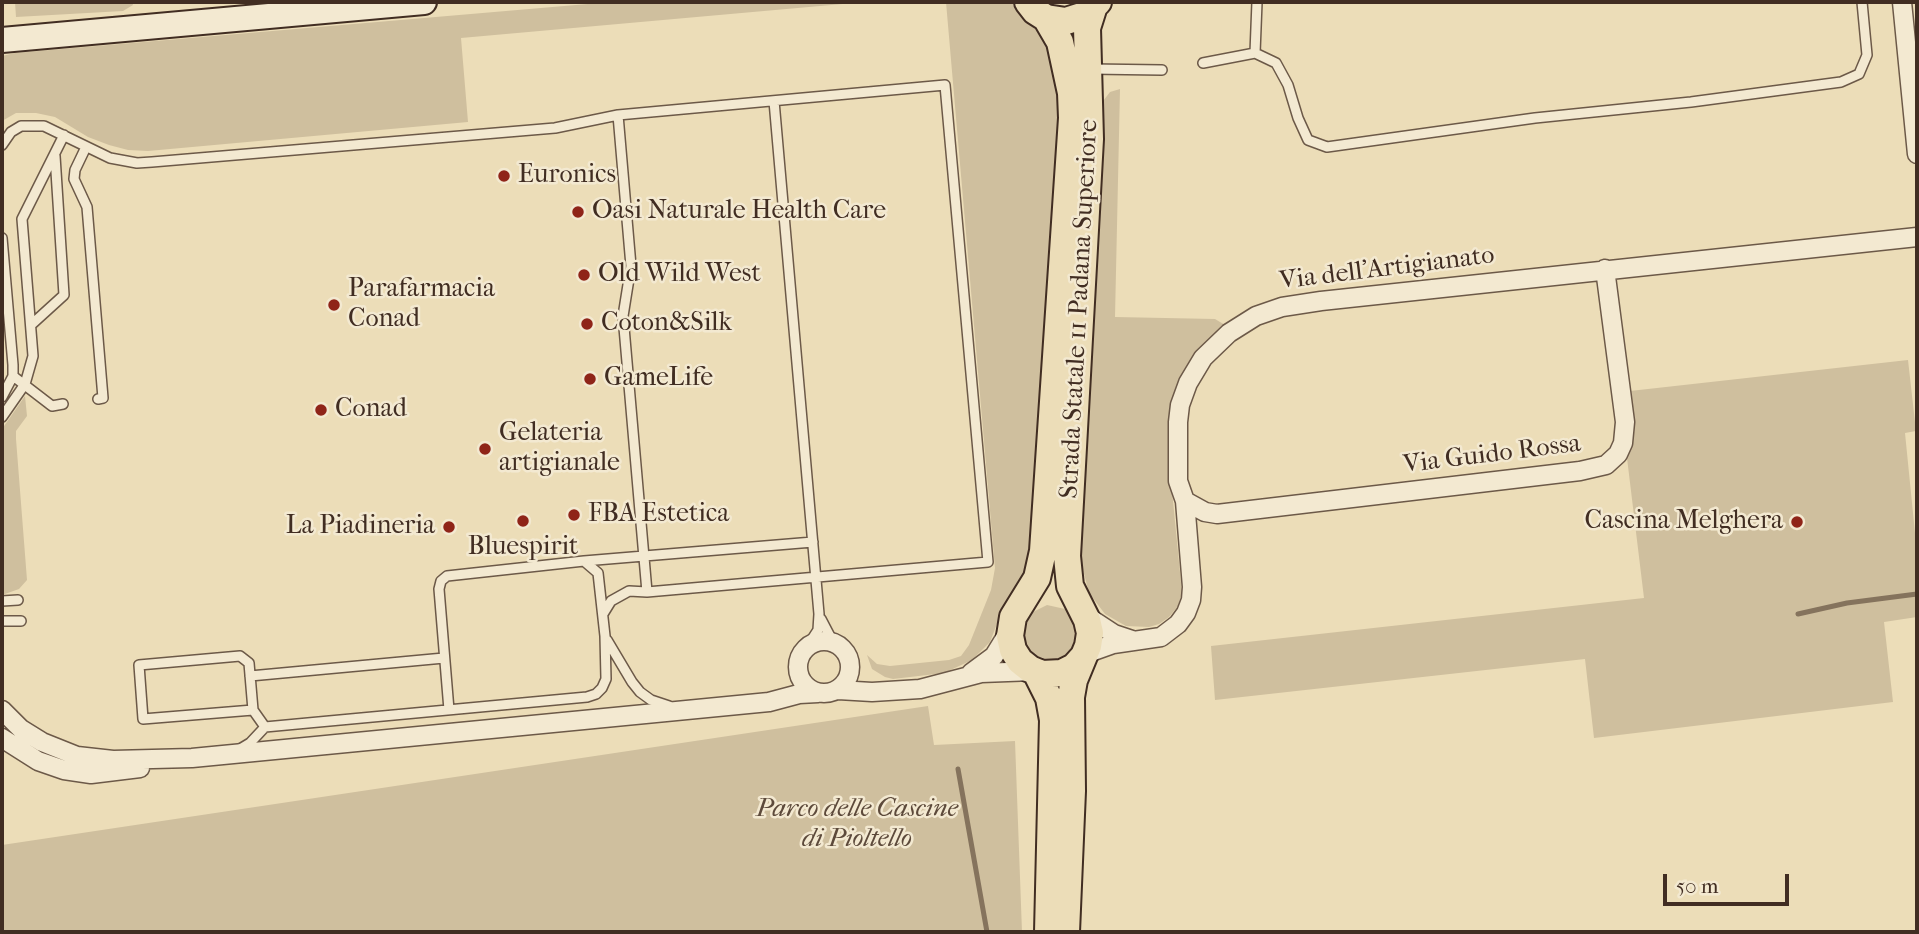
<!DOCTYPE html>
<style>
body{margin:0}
#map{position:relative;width:1919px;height:934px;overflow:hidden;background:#ecddb8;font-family:"IM FELL French Canon",serif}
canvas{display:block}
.frame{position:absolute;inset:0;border:4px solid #412d22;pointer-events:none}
.scale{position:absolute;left:1663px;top:874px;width:126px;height:32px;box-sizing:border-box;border:4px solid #412d22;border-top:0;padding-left:9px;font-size:21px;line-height:24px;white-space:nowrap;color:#412d22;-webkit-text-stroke:5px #f3e9d1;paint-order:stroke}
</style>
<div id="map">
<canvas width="1919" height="934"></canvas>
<div class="frame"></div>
<div class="scale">50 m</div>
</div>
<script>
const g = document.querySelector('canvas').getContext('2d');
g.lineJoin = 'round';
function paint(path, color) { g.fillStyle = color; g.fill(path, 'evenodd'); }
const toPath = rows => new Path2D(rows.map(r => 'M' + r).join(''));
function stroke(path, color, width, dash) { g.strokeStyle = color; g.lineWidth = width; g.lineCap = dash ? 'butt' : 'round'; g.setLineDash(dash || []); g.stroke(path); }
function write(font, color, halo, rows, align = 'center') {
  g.font = font + ' "IM FELL French Canon",serif'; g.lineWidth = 5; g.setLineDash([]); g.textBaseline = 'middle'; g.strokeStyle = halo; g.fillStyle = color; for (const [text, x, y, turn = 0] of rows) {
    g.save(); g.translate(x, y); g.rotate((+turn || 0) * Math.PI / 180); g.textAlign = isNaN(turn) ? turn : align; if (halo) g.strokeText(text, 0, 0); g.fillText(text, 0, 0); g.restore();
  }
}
paint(toPath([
 [15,2,132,2,133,5,123,11,16,17],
 [611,2,865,2,461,38,468,122,148,151,128,150,109,145,88,137,55,117,36,113,16,113,2,121,2,56,15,53],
 [946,2,1013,2,1025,19,1046,40,1063,82,1030,570,1003,608,990,642,972,660,944,673,893,679,885,677,872,669,867,655,877,664,890,666,949,660,961,656,969,645,991,590,995,568],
 [1120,89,1115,317,1215,319,1225,325,1204,345,1184,375,1169,412,1168,450,1182,593,1178,606,1169,617,1159,624,1149,627,1126,626,1105,614,1089,593,1081,562,1100,105,1110,92],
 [1908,360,1916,431,1905,433,1917,553,1917,617,1884,622,1893,702,1594,738,1585,659,1215,700,1211,646,1644,598,1627,458,1634,436,1630,391],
 [25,396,27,416,16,431,16,439,27,580,19,589,2,595,2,429],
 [1047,605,1065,609,1073,615,1080,633,1068,658,1050,664,1032,657,1022,641,1024,622,1029,614],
 [928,706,934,745,1015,741,1022,932,2,932,2,845]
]), '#cfbf9e');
stroke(toPath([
 [1798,614,1847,603,1917,594],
 [958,769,987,932]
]), '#85735d', 5);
const service = toPath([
 [1255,53,1257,2],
 [1203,63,1255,53,1276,63,1288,85,1298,118,1308,140,1327,147,1535,118,1691,102,1841,82,1859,74,1867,55,1862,2],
 [1091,69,1162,70],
 [774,101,819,614,818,630,807,647],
 [618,115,631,266,623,316,647,592],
 [2,145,11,132,21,126,44,126,110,158,137,163,152,162,555,128,618,115,945,85,988,562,647,592,629,591,611,601,603,614],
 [86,147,75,170,74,179,87,207,103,398,98,399],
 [2,238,13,365,13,376,2,397],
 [31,325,64,295,55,156],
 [13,376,52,406,63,404],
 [2,417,25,384,33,356,22,219,64,135],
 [2,601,18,600],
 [821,619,833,642],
 [2,621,21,621],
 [607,640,632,682,640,692,651,700,669,706],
 [250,676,444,658],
 [253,710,143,719,139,665,240,656,249,663,253,710,265,727,587,697,596,694,602,688,606,679,605,636,598,573,584,561],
 [449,710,439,589,441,581,447,576,584,561,813,542],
 [240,749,250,743,265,727]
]);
const minor = toPath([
 [1902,2,1917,154],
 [1185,501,1205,512,1217,514,1580,471,1606,465,1618,454,1623,443,1625,422,1605,269],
 [1085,615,1114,634,1132,640],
 '798 667a26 26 0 1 1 52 0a26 26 0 1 1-52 0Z',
 [1085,654,1113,644,1161,637,1178,624,1186,613,1191,600,1192,587,1185,501,1178,481,1178,422,1180,405,1188,383,1203,358,1229,333,1256,316,1282,307,1321,301,1917,237],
 [971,673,994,656,1010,630],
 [838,690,872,692,920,689,981,673,1034,671],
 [2,710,21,729,42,742,77,756,113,760,192,758,769,702,799,694,818,693],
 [2,738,38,761,64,770,91,774,140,768]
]);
const secondary = toPath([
 [2,40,424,2]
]);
const primary = toPath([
 [1028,2,1035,11,1046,18,1066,21,1085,15,1098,2],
 [1046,18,1060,42,1071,93,1072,118,1043,551,1037,578,1013,617,1010,636,1013,650,1020,661,1030,669,1042,674,1062,673,1074,667,1083,657],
 [1036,672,1049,698,1053,720,1048,932],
 [1066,932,1072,791,1071,697,1074,680,1088,646,1090,633,1087,620,1070,586,1067,556,1090,139,1087,28,1093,9]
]);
stroke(service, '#6c5948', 12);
stroke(minor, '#6c5948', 21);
stroke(secondary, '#412d22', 28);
stroke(primary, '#412d22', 30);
stroke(service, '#f3e9d1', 9);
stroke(minor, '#f3e9d1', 18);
stroke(secondary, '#f3e9d1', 24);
stroke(primary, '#ecddb8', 26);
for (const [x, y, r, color] of [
 [504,176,7,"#8f2418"],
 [578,212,7,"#8f2418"],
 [584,275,7,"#8f2418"],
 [334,305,7,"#8f2418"],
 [587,324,7,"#8f2418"],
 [590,379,7,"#8f2418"],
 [321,410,7,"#8f2418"],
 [485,449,7,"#8f2418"],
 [574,515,7,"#8f2418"],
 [523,521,7,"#8f2418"],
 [1797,522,7,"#8f2418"],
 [449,527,7,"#8f2418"]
]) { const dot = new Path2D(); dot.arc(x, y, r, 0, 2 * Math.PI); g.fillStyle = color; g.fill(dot); stroke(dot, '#f3e9d1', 2.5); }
write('26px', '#412d22', '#f3e9d1', [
 ["Euronics",518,176],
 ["Oasi Naturale Health Care",592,212],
 ["Old Wild West",598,275],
 ["Parafarmacia",348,290],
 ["Conad",348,320],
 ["Coton&Silk",601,324],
 ["GameLife",604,379],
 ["Conad",335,410],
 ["Gelateria",499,434],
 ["artigianale",499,464],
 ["FBA Estetica",588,515],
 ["Cascina Melghera",1783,522,"right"],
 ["La Piadineria",435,527,"right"],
 ["Bluespirit",523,548,"center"]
], 'left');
write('26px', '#412d22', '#f3e9d1', [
 ["Via dell'Artigianato",1387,269,-7],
 ["Strada Statale 11 Padana Superiore",1080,309,-87],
 ["Via Guido Rossa",1492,455,-7]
]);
write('italic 26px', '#5d4a3b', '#f3e9d1', [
 ["Parco delle Cascine",857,810],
 ["di Pioltello",857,840]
]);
</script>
